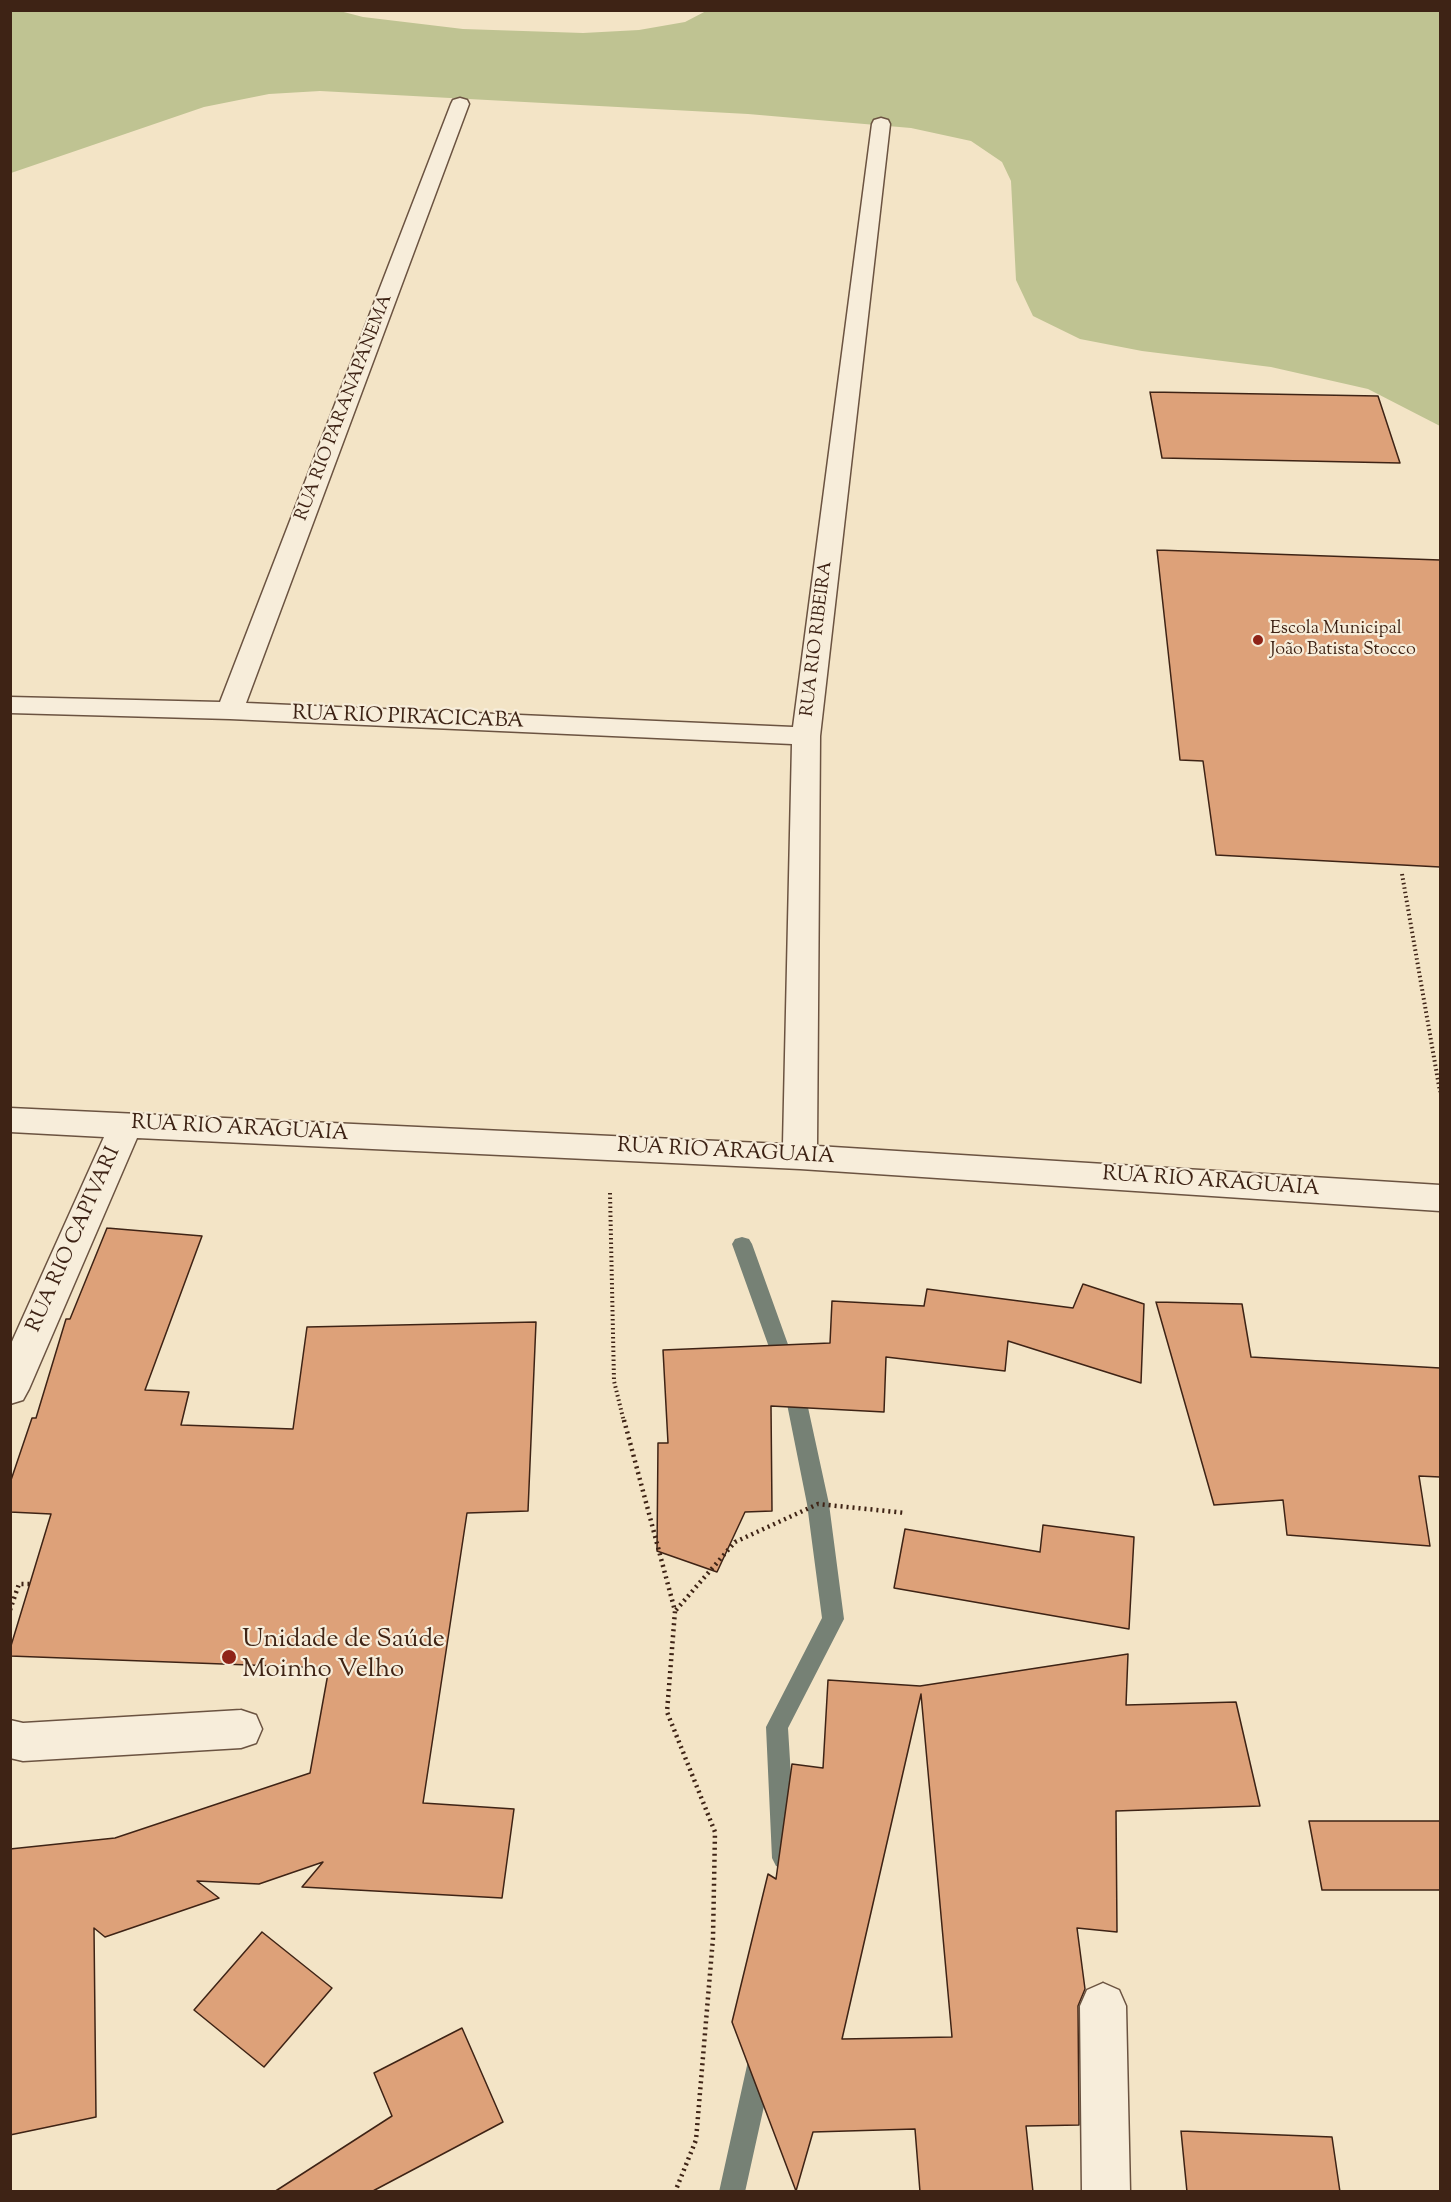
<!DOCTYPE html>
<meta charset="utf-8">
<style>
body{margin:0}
#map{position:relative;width:1451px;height:2202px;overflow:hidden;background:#f3e4c6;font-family:"Sorts Mill Goudy",serif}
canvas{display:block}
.frame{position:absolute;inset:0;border:12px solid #3e2315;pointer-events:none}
</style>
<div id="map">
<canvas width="1451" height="2202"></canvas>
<div class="frame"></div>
</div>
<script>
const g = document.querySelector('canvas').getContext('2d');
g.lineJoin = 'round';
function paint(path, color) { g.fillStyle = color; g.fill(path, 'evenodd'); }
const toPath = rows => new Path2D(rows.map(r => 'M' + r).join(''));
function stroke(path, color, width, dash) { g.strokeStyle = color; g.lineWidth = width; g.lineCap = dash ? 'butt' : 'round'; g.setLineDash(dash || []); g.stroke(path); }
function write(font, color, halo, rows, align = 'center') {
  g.font = font + ' "Sorts Mill Goudy",serif'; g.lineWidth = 4.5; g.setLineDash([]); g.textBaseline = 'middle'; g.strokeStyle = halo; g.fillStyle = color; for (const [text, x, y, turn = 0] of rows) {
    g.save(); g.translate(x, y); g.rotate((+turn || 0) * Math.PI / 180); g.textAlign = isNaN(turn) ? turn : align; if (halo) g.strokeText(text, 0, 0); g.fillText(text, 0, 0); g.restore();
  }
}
paint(toPath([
 [336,10,363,17,463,29,583,33,639,30,685,22,708,10,1440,11,1440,426,1368,389,1271,367,1142,351,1080,339,1033,316,1016,280,1011,181,1002,162,971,141,911,128,748,114,320,91,269,94,204,107,11,173,10,11]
]), '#bfc392');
paint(toPath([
 [742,1237,749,1239,752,1244,804,1389,829,1504,844,1619,788,1728,796,1858,792,1866,784,1869,776,1866,772,1858,766,1727,822,1618,807,1504,784,1389,732,1244,735,1239,742,1237],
 [761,2048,770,2052,774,2061,745,2192,719,2192,748,2061,752,2052,761,2048]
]), '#768175');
const building = toPath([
 [1150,392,1378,396,1400,463,1162,458,1150,392],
 [1157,550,1440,560,1440,867,1216,855,1203,761,1180,760,1157,550],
 [107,1228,202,1236,145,1390,189,1392,181,1425,293,1429,307,1327,536,1322,528,1511,467,1513,423,1803,514,1809,502,1898,302,1887,323,1862,259,1884,197,1881,219,1898,105,1937,94,1928,96,2117,10,2135,10,1849,115,1838,310,1773,329,1668,10,1656,10,1649,51,1514,10,1512,10,1483,32,1418,36,1418,66,1319,70,1319,107,1228],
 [1083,1284,1144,1304,1141,1383,1008,1341,1005,1371,886,1357,884,1412,771,1406,772,1511,745,1512,717,1572,657,1551,658,1443,668,1443,663,1350,830,1343,832,1301,924,1306,927,1289,1073,1308,1083,1284],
 [1156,1302,1242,1304,1251,1357,1440,1368,1440,1477,1419,1476,1430,1546,1287,1535,1283,1500,1214,1505,1156,1302],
 [1043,1525,1134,1537,1129,1629,894,1588,905,1529,1040,1552,1043,1525],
 [1128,1654,1126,1705,1236,1702,1260,1806,1116,1811,1117,1932,1077,1928,1085,1989,1078,2006,1079,2125,1026,2126,1033,2192,920,2192,915,2129,813,2132,796,2191,732,2022,768,1874,776,1879,792,1764,823,1768,828,1680,920,1686,1128,1654],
 [921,1694,952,2037,842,2039,921,1694],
 [1309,1821,1440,1821,1440,1890,1322,1890,1309,1821],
 [262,1932,332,1988,264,2067,194,2010,262,1932],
 [462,2028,503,2122,371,2192,274,2192,392,2116,374,2073,462,2028],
 [1181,2131,1332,2137,1340,2192,1187,2192,1181,2131]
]);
paint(building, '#dda179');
stroke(building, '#3e2315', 1.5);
const lane = toPath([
 [241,1710,256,1715,262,1729,256,1743,241,1748,23,1761,10,1758,10,1720,23,1723,241,1710]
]);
const street = toPath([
 [460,98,467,100,469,104,246,703,793,727,872,124,874,120,881,118,888,120,890,124,820,736,817,1146,1440,1185,1440,1211,800,1169,137,1138,29,1389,23,1400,10,1404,10,1346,104,1137,10,1132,10,1108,783,1144,792,744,230,719,10,713,10,697,220,702,451,104,453,100,460,98],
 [1103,1983,1119,1990,1126,2006,1130,2192,1082,2192,1080,2006,1087,1990,1103,1983]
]);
stroke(lane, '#6b5341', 3);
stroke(street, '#6b5341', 3);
stroke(toPath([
 [1402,874,1440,1092],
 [610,1193,614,1381,624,1422]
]), '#3e2315', 4, [1.5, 3]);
stroke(toPath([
 [624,1420,675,1611,667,1712,715,1832,713,1938,696,2140,675,2192],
 [10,1610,19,1584,30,1584],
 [676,1610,735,1542,818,1504,906,1513]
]), '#3e2315', 4.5, [2, 4]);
paint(lane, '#f7edda');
paint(street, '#f7edda');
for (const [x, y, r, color] of [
 [1258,640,6,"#8f2418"],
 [229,1657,8,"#8f2418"]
]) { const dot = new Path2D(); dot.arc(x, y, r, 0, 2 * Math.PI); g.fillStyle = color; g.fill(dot); stroke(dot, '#f7edda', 2); }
write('18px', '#3e2315', '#f7edda', [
 ["RUA RIO PARANAPANEMA",345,408,-69],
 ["RUA RIO RIBEIRA",818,639,-83]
]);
write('18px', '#3e2315', '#f7edda', [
 ["Escola Municipal",1270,630],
 ["João Batista Stocco",1270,651]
], 'left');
write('21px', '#3e2315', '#f7edda', [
 ["RUA RIO PIRACICABA",408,719,2],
 ["RUA RIO ARAGUAIA",240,1130,3],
 ["RUA RIO ARAGUAIA",726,1153,3],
 ["RUA RIO ARAGUAIA",1211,1183,4],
 ["RUA RIO CAPIVARI",75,1240,-66]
]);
write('26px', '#3e2315', '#f7edda', [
 ["Unidade de Saúde",242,1642],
 ["Moinho Velho",242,1672]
], 'left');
</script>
